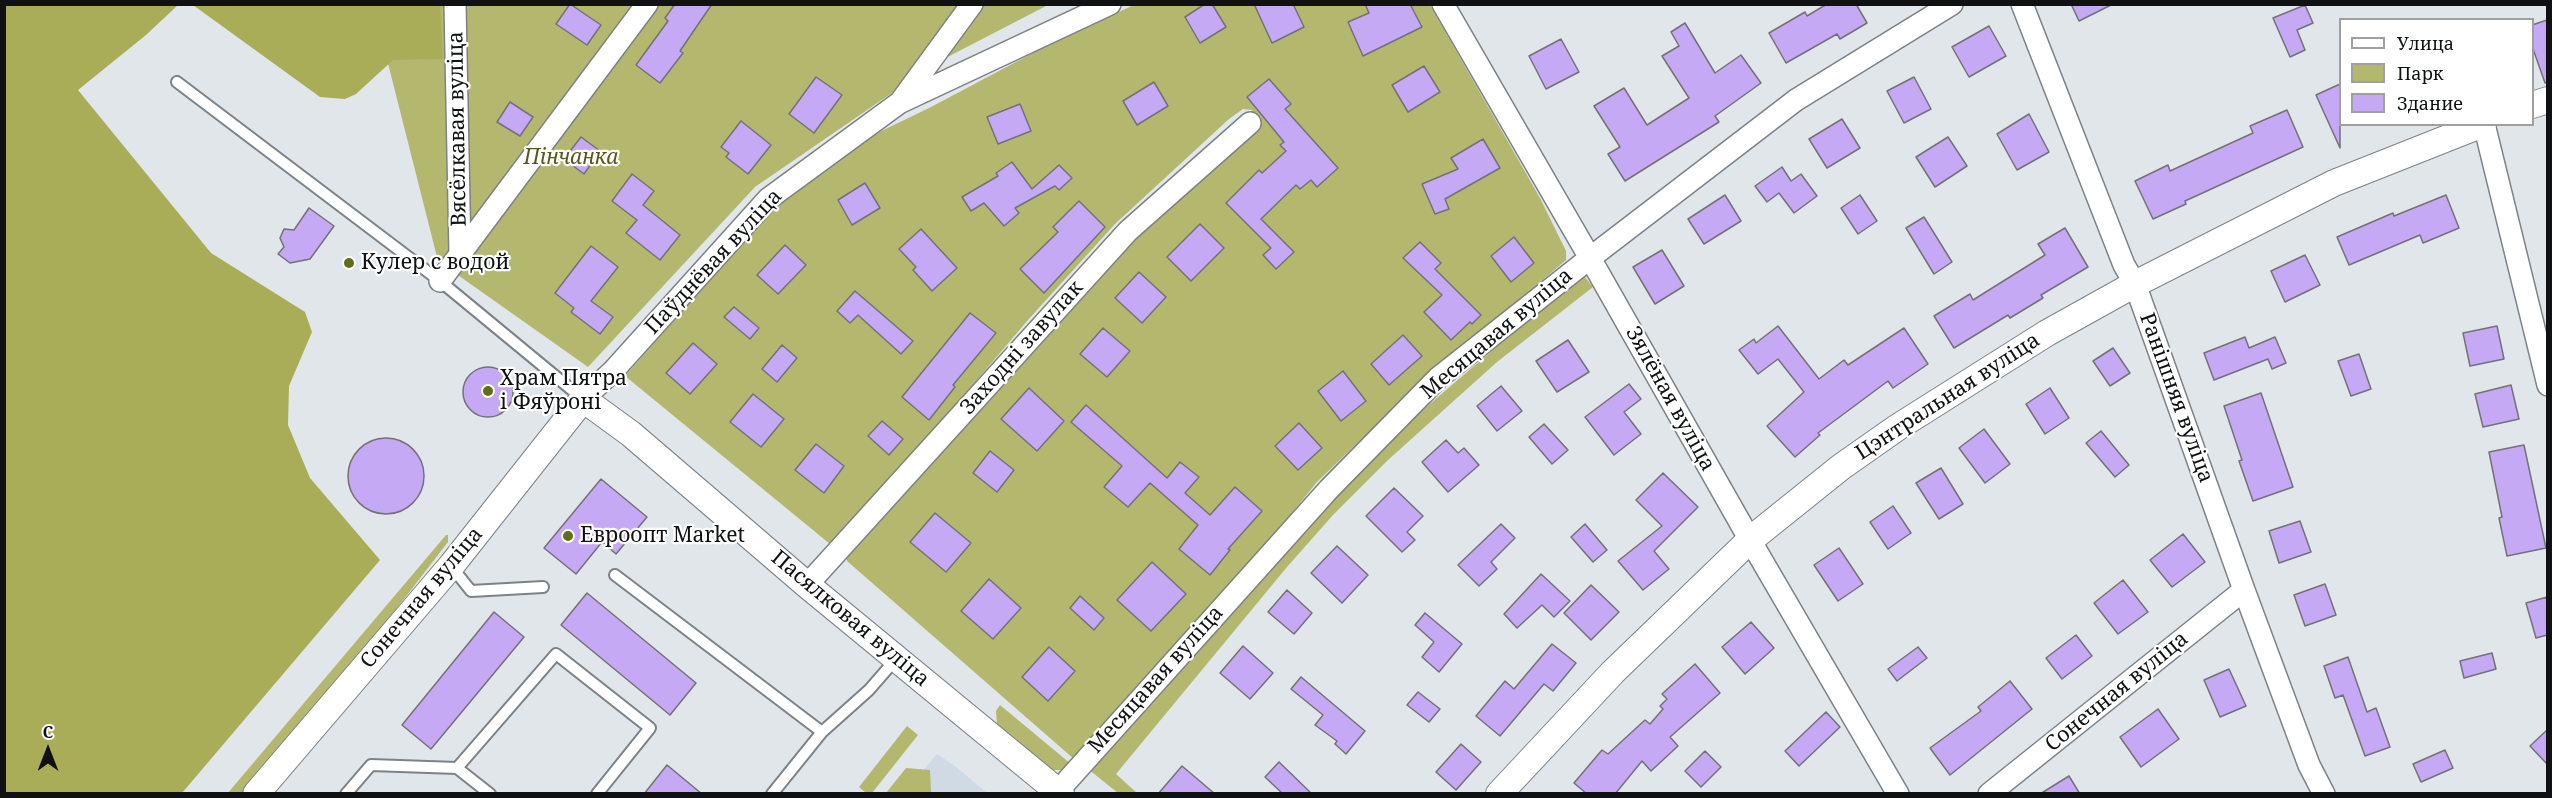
<!DOCTYPE html>
<meta charset="utf-8">
<style>
body{margin:0}
#map{position:relative;width:2552px;height:798px;overflow:hidden;background:#e1e6eb;font-family:"Noto Serif",serif}
canvas{display:block}
.frame{position:absolute;inset:0;border:6px solid #0f1112;pointer-events:none}
.legend{position:absolute;left:2339px;top:18px;width:195px;height:108px;box-sizing:border-box;background:#fff;border:2px solid #9fa0a0;margin:0;padding:8px 10px;list-style:none;font-size:18px;color:#0f1112}
.legend li{display:flex;align-items:center;gap:12px;height:30px}
.legend b{width:30px;border:2px solid #9fa0a0}
.north{position:absolute;left:18px;top:720px;width:60px;height:60px;-webkit-text-stroke:4px #fff;paint-order:stroke;rotate:0deg;font-size:16px;font-weight:700;line-height:24px;text-align:center;color:#0f1112}
.north::after{content:'';display:block;margin:auto;width:21px;height:27px;background:#0f1112;clip-path:polygon(50% 0,100% 100%,50% 72%,0 100%)}
</style>
<div id="map">
<canvas width="2552" height="798"></canvas>
<div class="frame"></div>
<ul class="legend">
<li><b style="height:8px;background:#fff"></b>Улица</li>
<li><b style="height:16px;background:#b4b86f"></b>Парк</li>
<li><b style="height:16px;background:#c6a9f5"></b>Здание</li>
</ul>
<div class="north">С</div>
</div>
<script>
const g = document.querySelector('canvas').getContext('2d');
g.lineJoin = 'round';
function paint(path, color) { g.fillStyle = color; g.fill(path, 'evenodd'); }
const toPath = rows => new Path2D(rows.map(r => 'M' + r).join(''));
function stroke(path, color, width, dash) { g.strokeStyle = color; g.lineWidth = width; g.lineCap = dash ? 'butt' : 'round'; g.setLineDash(dash || []); g.stroke(path); }
function write(font, color, halo, rows, align = 'center') {
  g.font = font + ' "Noto Serif",serif'; g.lineWidth = 4.5; g.setLineDash([]); g.textBaseline = 'middle'; g.strokeStyle = halo; g.fillStyle = color; for (const [text, x, y, turn = 0] of rows) {
    g.save(); g.translate(x, y); g.rotate((+turn || 0) * Math.PI / 180); g.textAlign = isNaN(turn) ? turn : align; if (halo) g.strokeText(text, 0, 0); g.fillText(text, 0, 0); g.restore();
  }
}
paint(toPath([
 [937,754,956,767,987,793,903,794]
]), '#cfdae5');
paint(toPath([
 [381,4,1048,5,934,64,755,187,588,367,438,261,376,16],
 [1134,5,1430,5,1540,198,1566,251,1566,260,1405,397,1317,482,1283,524,1074,759,847,561,846,555,1134,238,1257,119,1252,110,1243,109,1229,119,1115,224,1028,320,925,441,830,544,625,376,722,266,770,207,867,138,931,107,1065,36],
 [1578,277,1585,277,1593,287,1497,362,1388,460,1333,515,1287,567,1116,774,1137,793,1118,793,1088,769,1203,645,1296,538,1397,432],
 [446,535,448,535,448,542,387,621,241,793,227,794],
 [1000,705,1071,764,1066,770,1051,770,997,725,996,711],
 [907,726,918,735,872,793,866,793,859,787],
 [906,768,930,770,931,792,886,793]
]), '#b4b86f');
paint(toPath([
 [5,4,178,5,146,35,78,90,211,253,305,312,312,332,289,386,288,425,310,478,380,560,182,793,5,793],
 [193,5,440,5,443,59,393,60,356,94,345,99,320,97]
]), '#a9ad58');
const building = toPath([
 [570,4,601,25,587,45,556,24,570,4],
 [675,4,712,4,680,51,683,53,660,83,636,65,668,21,665,18,675,4],
 [1205,4,1212,4,1226,27,1200,43,1185,17,1205,4],
 [1254,4,1293,4,1304,27,1272,43,1254,4],
 [1365,4,1410,4,1422,27,1363,56,1348,22,1369,13,1365,4],
 [1827,4,1856,4,1867,23,1840,39,1837,34,1786,63,1769,33,1805,12,1807,16,1827,4],
 [2071,4,2113,4,2079,21,2071,4],
 [2305,5,2313,23,2297,30,2305,50,2290,57,2273,18,2305,5],
 [2547,20,2547,82,2545,83,2532,46,2532,25,2547,20],
 [1685,23,1715,73,1741,55,1761,83,1715,116,1719,122,1625,181,1608,154,1620,147,1594,106,1624,88,1647,125,1689,98,1662,56,1679,46,1671,32,1685,23],
 [1989,26,2006,56,1969,77,1952,47,1989,26],
 [1561,39,1579,72,1546,89,1529,56,1561,39],
 [1424,66,1440,92,1408,112,1392,85,1424,66],
 [816,77,842,95,814,133,789,114,816,77],
 [1914,77,1931,109,1904,123,1887,91,1914,77],
 [1269,79,1291,104,1285,109,1338,168,1317,187,1311,180,1300,189,1296,185,1261,219,1294,252,1276,269,1263,255,1271,248,1226,203,1259,170,1262,173,1286,151,1280,145,1284,142,1247,97,1269,79],
 [1154,82,1168,106,1137,125,1123,101,1154,82],
 [2340,84,2340,148,2316,95,2340,84],
 [510,102,533,117,520,136,497,122,510,102],
 [1020,104,1031,131,998,144,987,117,1020,104],
 [2287,110,2303,147,2185,201,2186,204,2153,219,2135,181,2168,165,2170,171,2253,133,2250,126,2287,110],
 [2029,114,2049,152,2017,170,1997,134,2029,114],
 [1842,119,1860,148,1827,168,1809,139,1842,119],
 [741,121,771,145,748,174,726,157,729,153,721,147,741,121],
 [581,137,600,151,584,174,564,159,581,137],
 [1948,137,1967,166,1935,187,1916,157,1948,137],
 [1483,139,1500,168,1445,199,1449,209,1435,214,1422,184,1458,169,1451,158,1483,139],
 [1012,162,1032,189,1059,165,1072,178,1059,190,1055,186,1015,208,1019,213,1004,226,984,203,971,211,962,197,998,176,996,173,1012,162],
 [1782,167,1791,181,1801,174,1817,196,1794,213,1779,193,1767,202,1755,186,1782,167],
 [632,174,654,191,643,205,680,235,660,260,626,233,637,220,612,201,632,174],
 [865,183,880,208,852,225,838,200,865,183],
 [1725,195,1741,221,1704,244,1688,219,1725,195],
 [1860,195,1877,221,1858,234,1841,208,1860,195],
 [2446,195,2459,228,2423,243,2420,235,2349,265,2337,237,2393,213,2394,216,2446,195],
 [1079,201,1105,227,1044,293,1020,269,1058,232,1053,227,1079,201],
 [309,208,334,226,310,259,290,263,278,254,284,247,280,238,284,229,294,230,309,208],
 [1924,217,1952,262,1934,274,1906,228,1924,217],
 [1200,224,1224,248,1191,281,1167,257,1200,224],
 [2065,228,2088,267,2041,295,2043,298,2010,318,2008,315,1954,348,1934,316,1970,294,1973,300,2045,255,2038,244,2065,228],
 [921,229,957,268,932,291,913,270,916,267,899,249,921,229],
 [1514,237,1534,263,1511,282,1491,256,1514,237],
 [1420,242,1441,263,1435,269,1481,315,1472,324,1470,322,1451,340,1424,312,1442,295,1403,258,1420,242],
 [785,245,806,265,778,294,757,275,785,245],
 [591,246,618,267,591,301,613,317,600,334,571,312,574,308,555,293,591,246],
 [1662,250,1684,286,1655,304,1633,267,1662,250],
 [2305,255,2320,285,2285,302,2271,271,2305,255],
 [1139,272,1166,297,1142,323,1115,298,1139,272],
 [855,291,913,341,901,354,858,315,850,323,837,311,855,291],
 [734,307,759,328,750,339,724,317,734,307],
 [970,313,996,333,953,385,955,387,929,420,902,397,970,313],
 [1778,326,1819,379,1844,360,1848,365,1904,328,1928,364,1893,388,1888,381,1818,433,1820,435,1795,457,1767,426,1804,392,1778,359,1758,374,1739,350,1754,339,1756,343,1778,326],
 [2497,326,2504,359,2470,366,2463,333,2497,326],
 [1103,328,1130,351,1107,377,1080,354,1103,328],
 [1403,335,1422,356,1389,385,1371,364,1403,335],
 [2245,337,2249,348,2275,337,2286,363,2272,369,2268,359,2214,380,2204,353,2245,337],
 [1568,340,1589,372,1557,392,1536,361,1568,340],
 [693,343,717,364,690,394,666,373,693,343],
 [782,345,797,358,777,382,762,369,782,345],
 [2113,348,2130,373,2110,386,2093,361,2113,348],
 [2359,354,2371,389,2351,396,2338,361,2359,354],
 '463 392a25 25 0 1 1 50 0a25 25 0 1 1-50 0Z',
 [1343,371,1366,401,1341,421,1318,391,1343,371],
 [1629,384,1641,399,1624,412,1641,434,1614,455,1585,417,1629,384],
 [2511,385,2519,419,2483,427,2475,394,2511,385],
 [1501,386,1522,411,1497,431,1477,406,1501,386],
 [1029,388,1064,421,1037,451,1001,419,1029,388],
 [2050,388,2069,418,2045,434,2026,404,2050,388],
 [2261,393,2293,487,2253,501,2239,461,2242,460,2224,406,2261,393],
 [753,394,784,419,761,447,730,422,753,394],
 [1086,405,1167,478,1180,462,1199,477,1185,493,1210,515,1235,487,1262,511,1228,549,1230,550,1210,575,1179,549,1198,525,1150,483,1128,507,1104,487,1122,466,1071,422,1086,405],
 [882,421,903,439,889,455,868,436,882,421],
 [1299,423,1322,448,1298,470,1275,446,1299,423],
 [1544,424,1568,450,1552,464,1529,437,1544,424],
 [1984,429,2010,464,1985,483,1959,448,1984,429],
 [2101,431,2129,465,2115,477,2086,443,2101,431],
 '348 476a38 38 0 1 1 76 0a38 38 0 1 1-76 0Z',
 [1446,440,1458,453,1464,448,1479,465,1448,492,1422,462,1446,440],
 [816,444,844,466,824,493,795,470,816,444],
 [2524,445,2546,548,2507,556,2499,518,2502,517,2489,452,2524,445],
 [990,451,1014,470,997,492,973,473,990,451],
 [1941,468,1963,504,1939,519,1916,483,1941,468],
 [1663,473,1698,507,1654,551,1669,569,1643,590,1618,561,1662,526,1636,500,1663,473],
 [601,479,647,517,616,554,602,542,576,574,544,548,601,479],
 [1394,488,1423,516,1407,532,1415,540,1402,552,1366,516,1394,488],
 [1893,506,1911,533,1888,549,1870,522,1893,506],
 [935,513,971,543,946,572,910,542,935,513],
 [2300,521,2311,552,2279,563,2269,531,2300,521],
 [1501,524,1515,538,1491,562,1497,569,1479,586,1458,565,1501,524],
 [1585,524,1607,550,1593,562,1571,537,1585,524],
 [2183,534,2205,562,2172,587,2150,560,2183,534],
 [1337,546,1368,575,1342,603,1311,573,1337,546],
 [1839,548,1863,584,1838,601,1814,565,1839,548],
 [1152,562,1186,594,1151,631,1117,600,1152,562],
 [1541,574,1570,601,1554,617,1542,605,1517,628,1504,614,1541,574],
 [989,579,1021,608,993,639,961,611,989,579],
 [2123,580,2148,612,2118,634,2094,603,2123,580],
 [2325,584,2336,615,2305,626,2294,595,2325,584],
 [1591,585,1619,612,1591,640,1564,613,1591,585],
 [1287,590,1312,613,1294,634,1268,612,1287,590],
 [587,593,696,683,670,715,561,625,587,593],
 [1080,596,1104,618,1094,630,1070,608,1080,596],
 [2547,597,2547,635,2536,638,2526,603,2547,597],
 [494,612,524,637,431,749,402,725,494,612],
 [1425,613,1462,644,1439,672,1422,657,1434,642,1415,625,1425,613],
 [1751,622,1774,648,1745,674,1722,647,1751,622],
 [2076,635,2092,656,2062,679,2046,658,2076,635],
 [1552,644,1576,663,1553,691,1544,684,1500,736,1476,716,1505,681,1514,689,1552,644],
 [1243,646,1273,673,1250,699,1220,673,1243,646],
 [1049,647,1075,671,1048,701,1022,677,1049,647],
 [1918,647,1927,658,1897,681,1888,669,1918,647],
 [2492,653,2496,669,2464,678,2460,661,2492,653],
 [2348,657,2367,712,2376,708,2390,747,2365,756,2343,695,2335,698,2324,666,2348,657],
 [1695,664,1720,693,1670,737,1678,746,1651,771,1642,761,1615,794,1587,794,1574,783,1602,750,1608,754,1645,720,1650,724,1663,709,1660,706,1667,699,1662,694,1695,664],
 [2229,669,2246,706,2220,717,2204,680,2229,669],
 [1301,677,1365,731,1346,754,1335,744,1337,741,1315,725,1323,715,1291,689,1301,677],
 [2010,681,2032,709,1950,775,1930,748,1981,711,1978,707,2010,681],
 [1418,692,1440,709,1429,722,1407,705,1418,692],
 [2158,709,2179,739,2141,767,2120,737,2158,709],
 [1826,712,1840,727,1799,766,1785,751,1826,712],
 [2547,730,2547,764,2530,746,2547,730],
 [1461,744,1481,762,1456,790,1436,772,1461,744],
 [2445,750,2453,768,2421,782,2413,764,2445,750],
 [1705,751,1721,767,1701,787,1685,771,1705,751],
 [1279,762,1312,794,1283,794,1265,777,1279,762],
 [667,765,702,794,644,794,667,765],
 [1182,766,1215,794,1158,794,1182,766],
 [2069,776,2080,794,2040,794,2069,776]
]);
paint(building, '#c6a9f5');
stroke(building, '#737177', 1.5);
const service = toPath([
 [177,82,440,281,583,399],
 [451,566,471,591,543,587],
 [615,575,822,732],
 [457,768,556,654,650,728,597,794],
 [346,794,371,765,457,768,490,794],
 [772,794,822,732,869,690,896,659]
]);
const minor = toPath([
 [455,4,460,254],
 [1443,4,1590,258,1750,540,1898,794],
 [2022,4,2124,265,2135,284,2244,590,2309,765,2324,794],
 [901,101,972,4],
 [2484,124,2548,385],
 [440,281,647,4],
 [583,399,613,371,768,199,899,103,1110,4],
 [807,585,1128,231,1250,123],
 [1058,791,1329,489,1438,378,1590,258,1796,100,1952,4],
 [1989,794,2244,590]
]);
const tertiary = toPath([
 [2532,105,2548,100],
 [256,794,451,566,583,399,631,434,807,585,1061,794],
 [1499,794,1613,672,1750,540,1841,467,1898,427,2047,333,2135,284,2334,183,2483,124]
]);
stroke(service, '#7d8287', 14);
stroke(minor, '#7d8287', 24);
stroke(tertiary, '#7d8287', 28);
stroke(service, '#fff', 10);
stroke(minor, '#fff', 21);
stroke(tertiary, '#fff', 26);
for (const [x, y, r, color] of [
 [349,263,6,"#606e18"],
 [488,391,6,"#606e18"],
 [568,536,6,"#606e18"]
]) { const dot = new Path2D(); dot.arc(x, y, r, 0, 2 * Math.PI); g.fillStyle = color; g.fill(dot); stroke(dot, '#fff', 2); }
write('21px', '#0f1112', '#fff', [
 ["Вясёлкавая вуліца",458,129,-91],
 ["Паўднёвая вуліца",714,262,-47],
 ["Месяцавая вуліца",1497,334,-40],
 ["Заходні завулак",1022,348,-48],
 ["Цэнтральная вуліца",1948,397,-33],
 ["Ранішняя вуліца",2176,398,70],
 ["Зялёная вуліца",1670,399,61],
 ["Сонечная вуліца",422,598,-50],
 ["Пасялковая вуліца",850,619,40],
 ["Месяцавая вуліца",1156,680,-48],
 ["Сонечная вуліца",2117,692,-39]
]);
write('italic 21px', '#57591a', '#fff', [
 ["Пінчанка",571,158]
]);
write('21px', '#0f1112', '#fff', [
 ["Кулер с водой",361,263],
 ["Храм Пятра",500,379],
 ["і Фяўроні",500,403],
 ["Евроопт Market",580,536]
], 'left');
</script>
